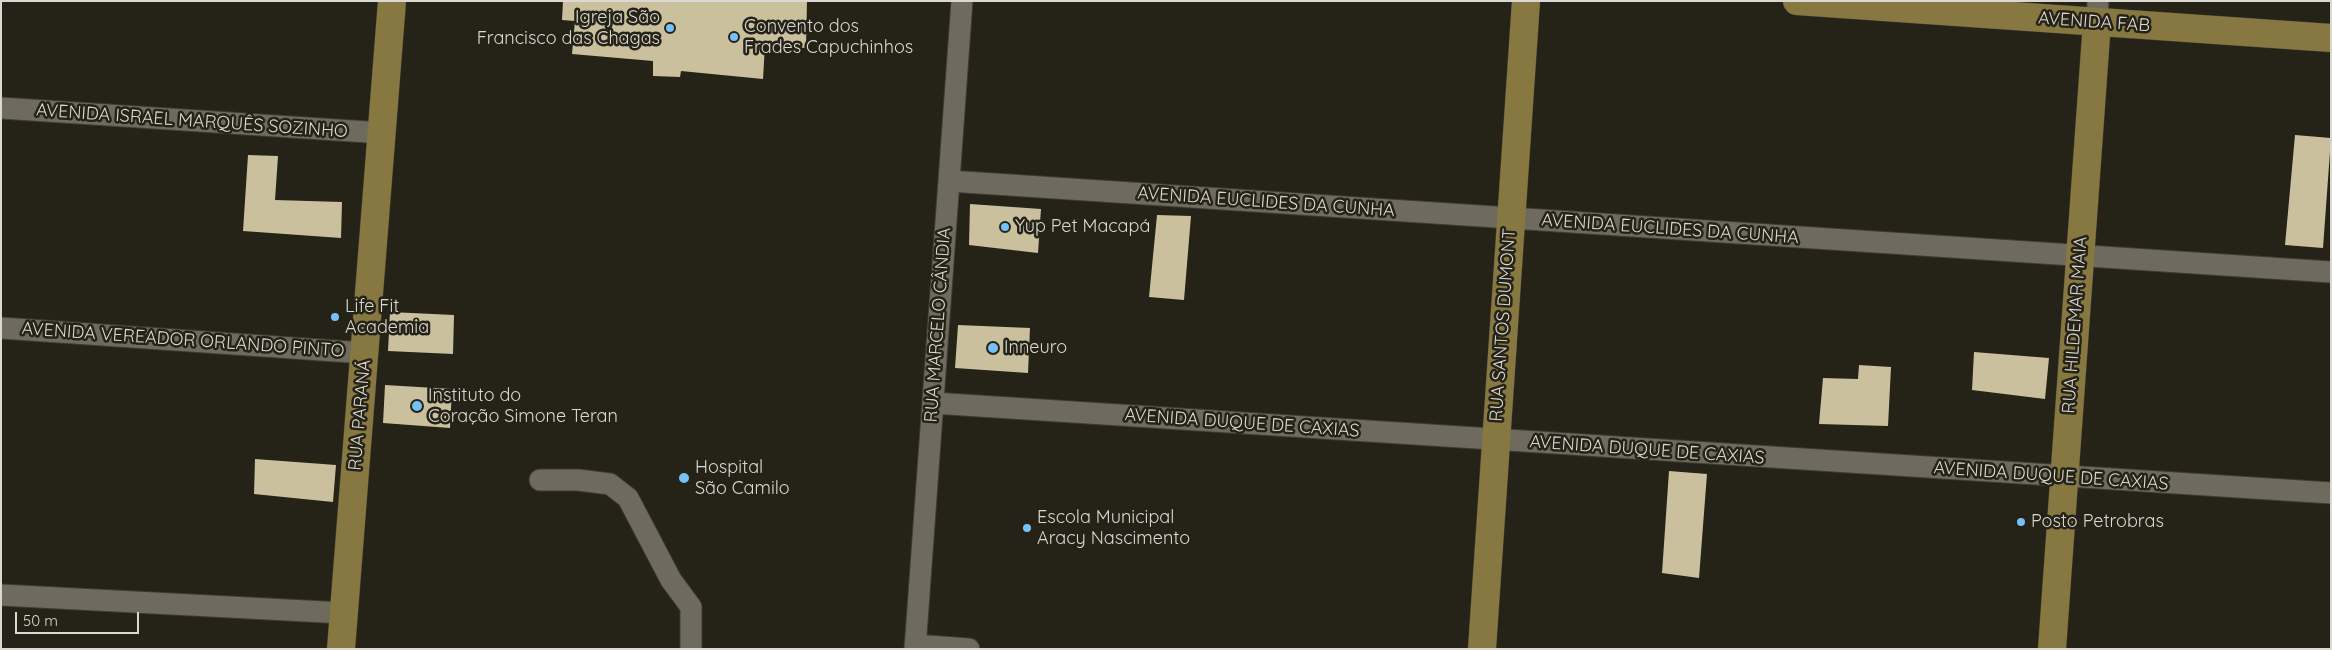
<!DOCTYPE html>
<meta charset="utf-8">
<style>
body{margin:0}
#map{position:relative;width:2332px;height:650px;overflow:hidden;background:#252217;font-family:Quicksand,sans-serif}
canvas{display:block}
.frame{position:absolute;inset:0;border:2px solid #dad8d1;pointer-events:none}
.scale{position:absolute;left:15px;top:612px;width:124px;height:22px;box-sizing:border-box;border:2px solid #dad8d1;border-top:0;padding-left:6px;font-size:15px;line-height:18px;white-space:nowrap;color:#dad8d1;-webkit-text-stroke:4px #252217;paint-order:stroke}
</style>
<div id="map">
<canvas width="2332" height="650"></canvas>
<div class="frame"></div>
<div class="scale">50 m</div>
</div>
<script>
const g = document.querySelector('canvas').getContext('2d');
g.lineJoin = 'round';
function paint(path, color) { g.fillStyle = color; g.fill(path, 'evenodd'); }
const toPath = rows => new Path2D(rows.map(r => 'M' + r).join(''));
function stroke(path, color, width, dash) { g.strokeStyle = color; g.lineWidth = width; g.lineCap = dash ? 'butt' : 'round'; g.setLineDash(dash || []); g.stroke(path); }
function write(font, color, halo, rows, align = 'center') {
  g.font = font + ' Quicksand,sans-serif'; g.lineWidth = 5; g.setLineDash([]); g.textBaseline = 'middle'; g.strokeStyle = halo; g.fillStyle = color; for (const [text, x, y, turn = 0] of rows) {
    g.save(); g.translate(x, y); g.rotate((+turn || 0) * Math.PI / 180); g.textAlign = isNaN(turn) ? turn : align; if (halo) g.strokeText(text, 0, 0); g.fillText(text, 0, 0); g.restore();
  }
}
paint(toPath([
 [563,1,807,1,806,48,765,45,763,79,681,71,680,77,653,76,653,61,572,54,575,21,562,20],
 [2295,135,2331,138,2323,248,2285,245],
 [248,155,278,156,275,200,342,202,341,238,243,231],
 [970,204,1041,209,1038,253,969,245],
 [1157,215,1191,216,1184,300,1149,297],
 [390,312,454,315,453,354,388,351],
 [958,325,1030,328,1028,373,955,368],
 [1974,352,2049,358,2045,399,1972,390],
 [1859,365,1891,367,1888,426,1819,424,1823,378,1858,379],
 [385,385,452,389,450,428,383,423],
 [255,459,336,465,333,502,254,494],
 [1669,471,1707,474,1699,578,1662,573]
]), '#cbc09e');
const minor = toPath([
 [2097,22,2098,1],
 [1,108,383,133],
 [949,181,2331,272],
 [1,328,365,353],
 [933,403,2331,493],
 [540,480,578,480,610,484,628,498,671,580,691,607,691,649],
 [1,595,344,613],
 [915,645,969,649],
 [915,649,962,1]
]);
const major = toPath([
 [1797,1,2331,38],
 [341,649,392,1],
 [1482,649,1526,1],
 [2052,649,2097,22]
]);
stroke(minor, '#3f3c34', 23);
stroke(major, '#3f3c34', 29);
stroke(minor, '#6e6a5e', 21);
stroke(major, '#877741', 28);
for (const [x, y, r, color] of [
 [670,28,5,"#77c0f7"],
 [734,37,5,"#77c0f7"],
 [1005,227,5,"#77c0f7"],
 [335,317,5,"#77c0f7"],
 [993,348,6,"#77c0f7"],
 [417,406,6,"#77c0f7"],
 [684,478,6,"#77c0f7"],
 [2021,522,5,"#77c0f7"],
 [1027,528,5,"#77c0f7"]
]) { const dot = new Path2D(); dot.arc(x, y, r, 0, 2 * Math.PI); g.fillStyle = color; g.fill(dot); stroke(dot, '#252217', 2); }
write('18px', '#dad8d1', '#252217', [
 ["Igreja São",660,18,"right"],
 ["Francisco das Chagas",660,39,"right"],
 ["Convento dos",744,27],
 ["Frades Capuchinhos",744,48],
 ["Yup Pet Macapá",1015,227],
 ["Life Fit",345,307],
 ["Academia",345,328],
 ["Inneuro",1004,348],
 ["Instituto do",428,396],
 ["Coração Simone Teran",428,417],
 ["Hospital",695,468],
 ["São Camilo",695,489],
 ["Escola Municipal",1037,518],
 ["Aracy Nascimento",1037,539],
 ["Posto Petrobras",2031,522]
], 'left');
write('18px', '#dad8d1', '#252217', [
 ["AVENIDA FAB",2094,22,4],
 ["AVENIDA ISRAEL MARQUÊS SOZINHO",192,121,4],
 ["AVENIDA EUCLIDES DA CUNHA",1266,202,4],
 ["AVENIDA EUCLIDES DA CUNHA",1670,229,4],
 ["RUA MARCELO CÂNDIA",938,325,-86],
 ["RUA SANTOS DUMONT",1503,325,-86],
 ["RUA HILDEMAR MAIA",2075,325,-86],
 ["AVENIDA VEREADOR ORLANDO PINTO",183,340,4],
 ["RUA PARANÁ",360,415,-85],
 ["AVENIDA DUQUE DE CAXIAS",1242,423,4],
 ["AVENIDA DUQUE DE CAXIAS",1647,450,4],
 ["AVENIDA DUQUE DE CAXIAS",2051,476,4]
]);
</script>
